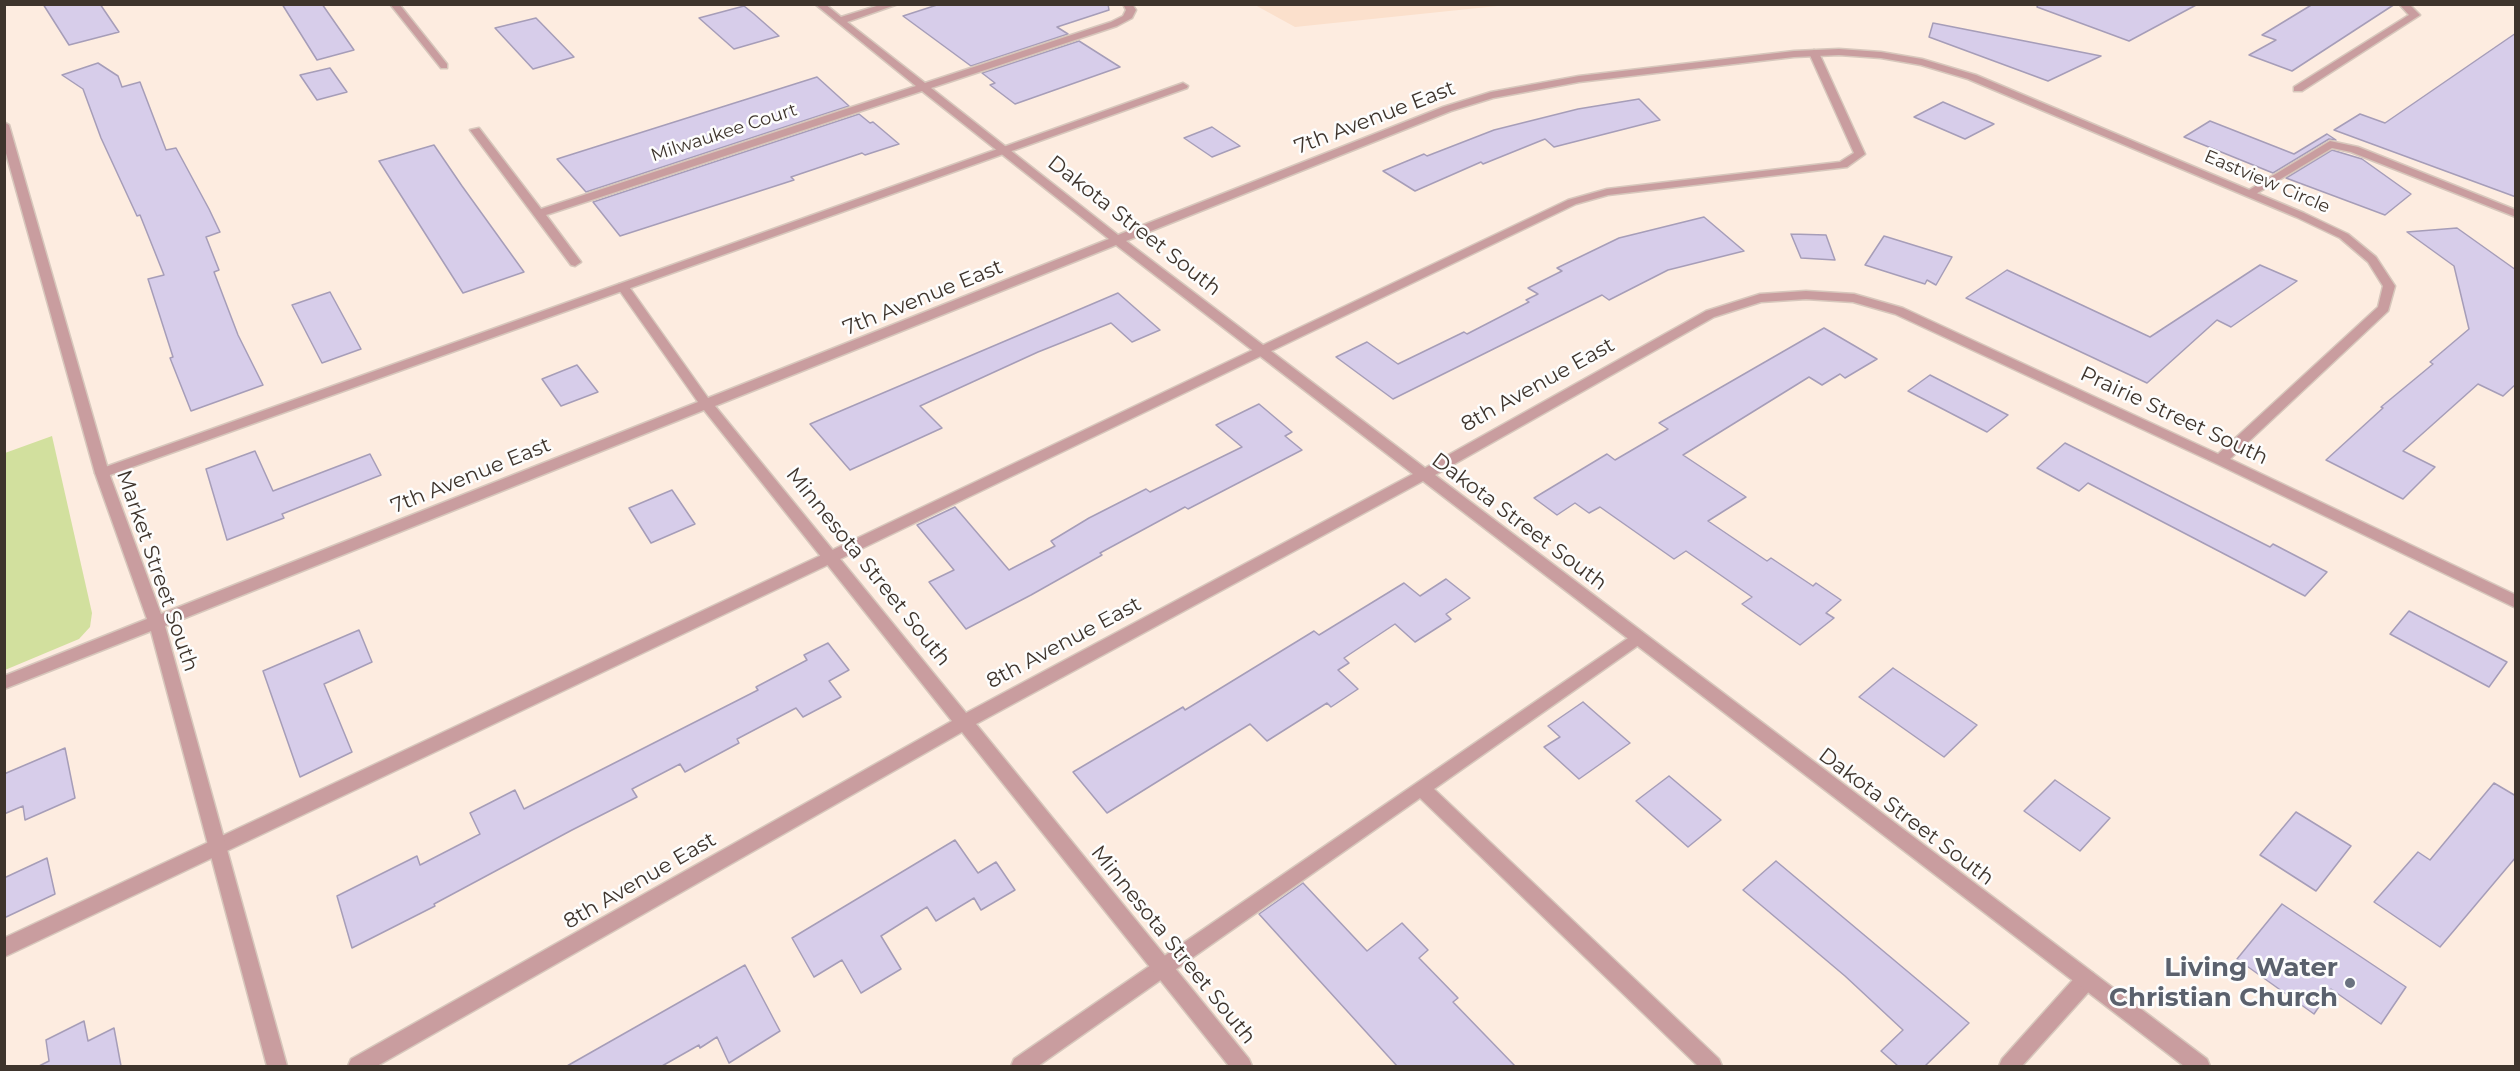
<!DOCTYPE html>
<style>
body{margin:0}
#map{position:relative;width:2520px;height:1071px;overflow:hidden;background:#fdece0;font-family:Montserrat,sans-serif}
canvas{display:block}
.frame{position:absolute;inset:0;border:6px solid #3e342c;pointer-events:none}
</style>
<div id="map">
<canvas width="2520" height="1071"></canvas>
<div class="frame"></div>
</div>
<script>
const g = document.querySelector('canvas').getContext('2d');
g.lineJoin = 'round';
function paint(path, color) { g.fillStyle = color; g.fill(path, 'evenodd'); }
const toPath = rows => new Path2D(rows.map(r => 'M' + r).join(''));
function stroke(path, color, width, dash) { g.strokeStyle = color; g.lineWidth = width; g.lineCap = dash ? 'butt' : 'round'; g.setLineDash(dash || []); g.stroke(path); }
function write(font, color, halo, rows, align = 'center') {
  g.font = font + ' Montserrat,sans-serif'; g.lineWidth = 5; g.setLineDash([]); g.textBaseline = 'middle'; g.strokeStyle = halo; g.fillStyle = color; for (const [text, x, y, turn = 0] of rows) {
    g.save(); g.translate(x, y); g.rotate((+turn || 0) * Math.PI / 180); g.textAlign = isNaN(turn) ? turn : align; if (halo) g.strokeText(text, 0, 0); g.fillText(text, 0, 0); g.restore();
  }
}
paint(toPath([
 [1255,5,1507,5,1295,27]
]), '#fbe0cc');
paint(toPath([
 [52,436,92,613,90,627,79,639,5,670,5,453]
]), '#d2e09e');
const building = toPath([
 [43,4,100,4,119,32,69,45,43,4],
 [282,4,322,4,354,50,317,60,282,4],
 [940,4,1108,4,1109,10,1057,27,1068,34,971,66,903,16,940,4],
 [2038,4,2198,4,2129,41,2037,7,2038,4],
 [2313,4,2395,4,2292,71,2249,55,2276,40,2262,35,2313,4],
 [744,6,754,14,779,36,734,49,699,18,744,6],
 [536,18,574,57,533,69,495,28,536,18],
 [1933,23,2101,56,2048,81,1929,37,1933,23],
 [2516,33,2516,197,2334,130,2360,114,2385,123,2516,33],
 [1079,41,1120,67,1015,104,990,85,995,83,982,73,1079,41],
 [98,63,118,76,122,87,140,82,166,150,176,148,209,209,220,232,206,237,219,270,214,272,238,335,263,385,191,411,170,358,173,357,148,279,164,275,140,215,137,216,101,138,83,89,62,75,98,63],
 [330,68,347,92,317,100,300,75,330,68],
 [817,77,849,106,586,192,557,159,817,77],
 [1639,99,1660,120,1554,147,1545,139,1483,164,1481,162,1415,191,1383,171,1424,154,1427,156,1494,130,1578,109,1639,99],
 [1943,102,1994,124,1965,139,1914,117,1943,102],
 [859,114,870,123,873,122,899,144,865,155,862,153,791,177,794,180,620,236,593,202,859,114],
 [2210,121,2294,154,2327,134,2336,140,2329,139,2273,173,2184,137,2210,121],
 [1212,127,1240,146,1212,157,1184,138,1212,127],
 [434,145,462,186,524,272,463,293,379,161,434,145],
 [2332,150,2362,159,2411,194,2385,215,2286,178,2332,150],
 [1704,217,1744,251,1668,270,1609,300,1602,295,1393,399,1336,357,1367,342,1398,364,1464,332,1467,334,1529,302,1526,300,1538,294,1528,288,1562,271,1557,268,1619,238,1704,217],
 [2457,228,2516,270,2516,384,2503,396,2478,384,2403,451,2435,467,2403,499,2326,460,2383,408,2381,407,2433,364,2430,362,2469,329,2454,266,2407,232,2457,228],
 [1791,234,1826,235,1835,260,1801,258,1791,234],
 [1884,236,1952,257,1936,285,1927,280,1925,284,1865,265,1884,236],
 [2260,265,2297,281,2231,327,2217,320,2147,383,1966,298,2007,270,2150,337,2260,265],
 [330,292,361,349,322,363,292,305,330,292],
 [1118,293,1160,330,1132,342,1111,323,1038,352,920,406,942,428,850,470,810,424,1118,293],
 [1824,328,1877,359,1845,378,1840,374,1822,385,1809,377,1683,455,1746,497,1708,521,1767,561,1771,558,1813,586,1816,583,1841,600,1826,613,1834,618,1800,645,1742,604,1752,597,1686,551,1674,559,1600,507,1589,513,1575,503,1557,515,1534,498,1607,454,1615,460,1668,429,1659,423,1824,328],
 [577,365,598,392,561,406,542,379,577,365],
 [1930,375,2008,415,1987,432,1908,391,1930,375],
 [1259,404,1292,432,1285,436,1302,450,1188,509,1185,507,1100,553,1102,555,1031,595,966,629,929,582,954,570,917,525,955,507,1009,570,1055,546,1051,541,1089,518,1146,489,1150,492,1242,447,1216,425,1259,404],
 [2065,443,2270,547,2273,544,2327,572,2305,596,2088,483,2079,491,2037,468,2065,443],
 [255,451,273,491,370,454,381,475,282,514,284,518,227,540,206,469,255,451],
 [672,490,695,524,651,543,629,508,672,490],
 [1446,579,1470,598,1446,614,1451,619,1415,642,1395,624,1344,658,1349,663,1338,670,1358,689,1331,707,1327,703,1267,741,1250,724,1107,813,1073,772,1183,707,1185,710,1314,631,1319,635,1404,583,1420,596,1446,579],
 [2409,611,2507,662,2489,687,2390,634,2409,611],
 [359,630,372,662,324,684,352,752,300,777,263,671,359,630],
 [828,643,849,670,829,681,841,697,803,717,796,708,737,739,739,743,685,772,680,764,632,789,637,797,572,830,434,904,435,906,352,948,337,896,417,856,420,865,480,834,470,813,515,790,524,809,758,690,756,687,807,660,804,655,828,643],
 [1893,668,1977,725,1944,757,1859,697,1893,668],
 [1583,702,1630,743,1579,779,1544,747,1560,737,1548,726,1583,702],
 [65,748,75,798,25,820,23,806,4,814,4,774,65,748],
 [1669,776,1721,820,1688,847,1636,801,1669,776],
 [2055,780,2110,818,2080,851,2024,811,2055,780],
 [2494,783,2516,796,2516,857,2440,947,2374,902,2418,852,2430,860,2494,783],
 [2296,812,2351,846,2316,891,2260,855,2296,812],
 [955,840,978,873,996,862,1015,890,981,910,974,898,936,921,927,907,881,936,901,969,861,993,842,960,814,977,792,938,955,840],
 [47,858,55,894,4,918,4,878,47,858],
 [1776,861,1969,1023,1925,1066,1898,1066,1881,1051,1903,1030,1845,976,1743,890,1776,861],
 [1303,883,1367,951,1402,923,1428,950,1419,958,1458,998,1453,1002,1515,1066,1397,1066,1259,914,1303,883],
 [2282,904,2406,987,2381,1024,2331,989,2314,1014,2237,959,2282,904],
 [745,965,780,1031,729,1063,717,1037,700,1048,699,1045,662,1066,567,1066,745,965],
 [84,1021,88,1041,114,1028,121,1066,39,1066,49,1061,46,1040,84,1021]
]);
paint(building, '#d7cdea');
stroke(building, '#a69db8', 1.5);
const service = toPath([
 [1814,50,1819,53,1865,154,1847,167,1608,195,1576,204,836,561,4,957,4,938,826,553,1568,200,1607,189,1840,162,1854,153,1809,53,1814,50],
 [1183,83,1188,86,1187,88,107,476,102,478,95,473,97,470,1183,83],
 [2330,141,2358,147,2516,210,2516,217,2351,152,2332,148,2254,195,2246,195,2244,193,2330,141],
 [1637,632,1643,634,1645,638,1643,642,1434,789,1719,1059,1722,1066,1698,1066,1420,798,1038,1066,1011,1066,1014,1059,1637,632],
 [2086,971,2093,973,2096,980,2093,987,2022,1066,1999,1066,2002,1059,2079,973,2086,971]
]);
const minor = toPath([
 [390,4,399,4,447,64,447,68,441,68,390,4],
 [815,4,825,4,841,17,883,4,898,4,847,22,925,83,1111,22,1123,16,1126,10,1123,4,1132,4,1136,10,1132,18,1117,26,931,88,1118,235,1443,107,1491,92,1579,76,1794,51,1839,49,1881,52,1922,59,1976,75,2304,213,2348,234,2376,257,2395,286,2388,311,2230,459,2516,595,2516,608,2215,463,1895,314,1853,302,1806,299,1761,302,1714,317,1435,475,2207,1059,2210,1066,2184,1066,1423,481,976,724,1249,1059,1252,1066,1229,1066,962,732,377,1066,348,1066,351,1059,952,721,704,410,165,626,287,1066,267,1066,151,631,4,689,4,676,147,619,95,473,4,146,4,122,9,125,109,473,161,614,698,402,617,287,619,284,627,284,708,398,1109,239,922,91,546,215,581,262,575,266,571,265,470,130,479,128,541,209,916,86,815,4],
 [1839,55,1881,58,1921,65,1968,79,2296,217,2340,238,2368,262,2383,286,2378,307,2218,454,1903,308,1854,294,1806,291,1760,294,1706,311,1425,468,1126,241,1451,111,1493,98,1579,82,1794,57,1839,55],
 [1116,245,1413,474,966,713,715,406,1116,245],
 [2399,4,2409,4,2420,15,2302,91,2294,91,2294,87,2409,15,2399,4]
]);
stroke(service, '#d7c7bc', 3);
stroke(minor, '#d7c7bc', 3);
paint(service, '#c99d9f');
paint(minor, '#c99d9f');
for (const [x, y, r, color] of [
 [2350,983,6,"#6b7280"]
]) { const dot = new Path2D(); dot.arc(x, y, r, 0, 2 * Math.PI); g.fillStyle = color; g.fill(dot); stroke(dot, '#fdfdfd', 2); }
write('18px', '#3e342c', '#fdfdfd', [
 ["Milwaukee Court",724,133,-18],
 ["Eastview Circle",2267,182,23]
]);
write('21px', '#3e342c', '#fdfdfd', [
 ["7th Avenue East",1375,118,-21],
 ["Dakota Street South",1134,226,38],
 ["7th Avenue East",923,298,-22],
 ["8th Avenue East",1538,385,-29],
 ["Prairie Street South",2174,416,25],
 ["7th Avenue East",471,476,-22],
 ["Dakota Street South",1519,522,37],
 ["Minnesota Street South",868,567,51],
 ["Market Street South",157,571,71],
 ["8th Avenue East",1064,643,-28],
 ["Dakota Street South",1906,817,37],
 ["8th Avenue East",640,881,-30],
 ["Minnesota Street South",1173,945,51]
]);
write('bold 26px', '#5b616d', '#fdfdfd', [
 ["Living Water",2338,968],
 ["Christian Church",2338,998]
], 'right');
</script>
